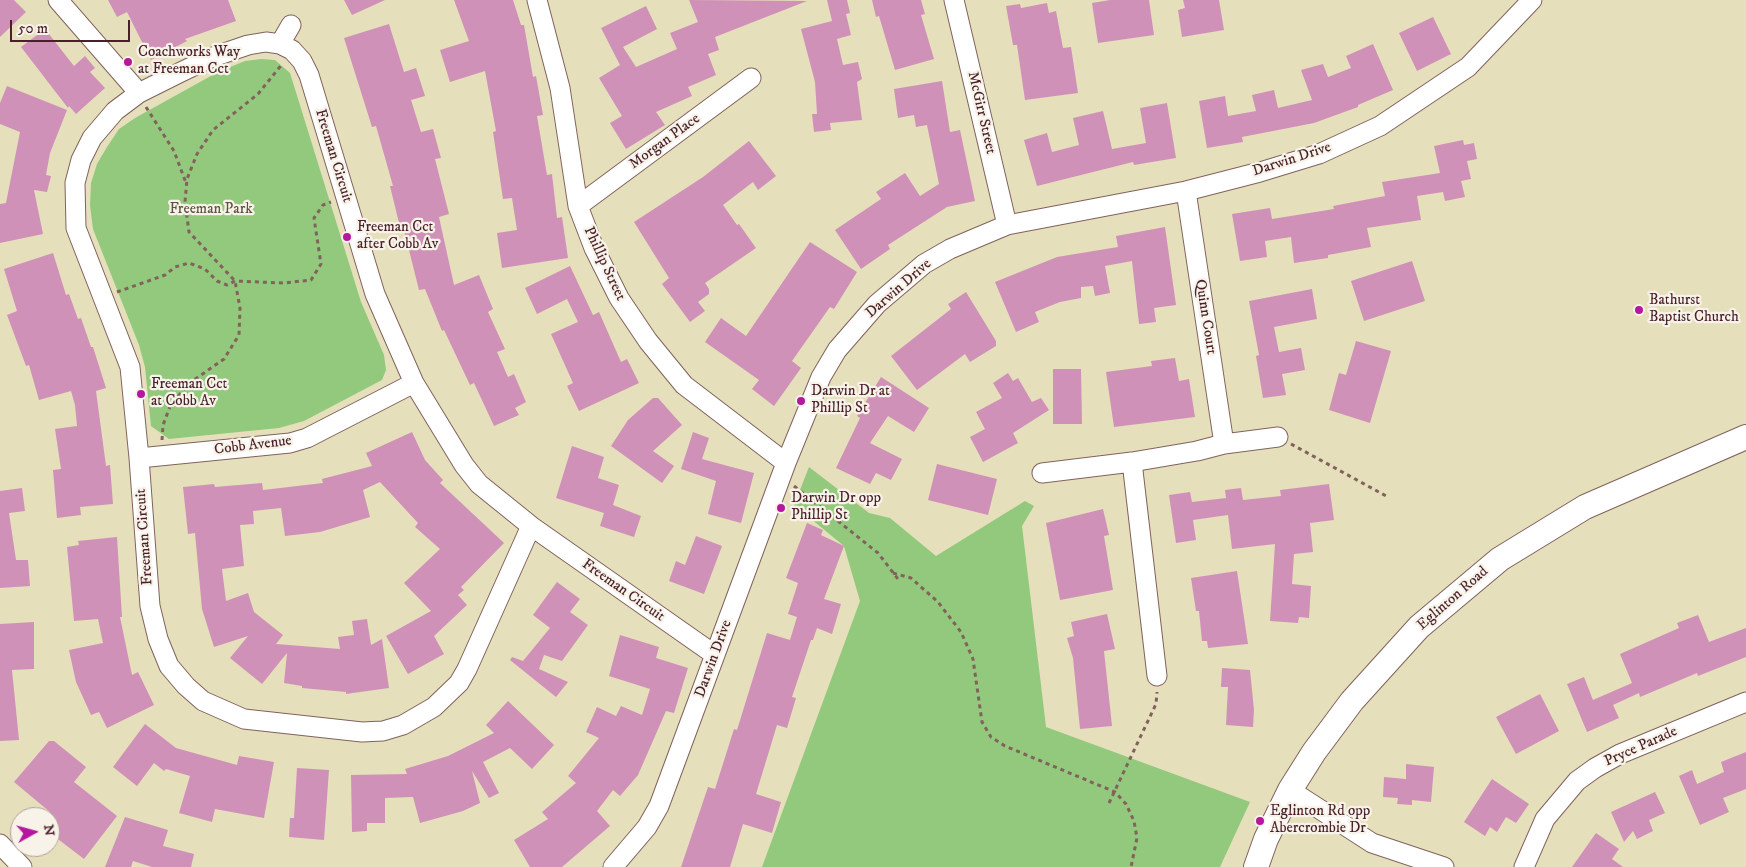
<!DOCTYPE html>
<style>
body{margin:0}
#map{position:relative;width:1746px;height:867px;overflow:hidden;background:#e6dfbb;font-family:"IM FELL DW Pica",serif}
canvas{display:block}
.north{position:absolute;left:10px;top:807px;width:50px;height:50px;box-sizing:border-box;background:#f7f3e8;border:1px solid #b29e9c;border-radius:50%;rotate:83deg;font-size:14px;font-weight:700;line-height:20px;text-align:center;color:#4a1f2b}
.north::after{content:'';display:block;margin:auto;width:18px;height:22px;background:#b5179e;clip-path:polygon(50% 0,100% 100%,50% 72%,0 100%)}
.scale{position:absolute;left:10px;top:20px;width:120px;height:22px;box-sizing:border-box;border:2px solid #4a1f2b;border-top:0;padding-left:6px;font-size:15px;line-height:18px;white-space:nowrap;color:#4a1f2b;-webkit-text-stroke:4px #f7f3e8;paint-order:stroke}
</style>
<div id="map">
<canvas width="1746" height="867"></canvas>
<div class="north">N</div>
<div class="scale">50 m</div>
</div>
<script>
const g = document.querySelector('canvas').getContext('2d');
g.lineJoin = 'round';
function paint(path, color) { g.fillStyle = color; g.fill(path, 'evenodd'); }
const toPath = rows => new Path2D(rows.map(r => 'M' + r).join(''));
function stroke(path, color, width, dash) { g.strokeStyle = color; g.lineWidth = width; g.lineCap = dash ? 'butt' : 'round'; g.setLineDash(dash || []); g.stroke(path); }
function write(font, color, halo, rows, align = 'center') {
  g.font = font + ' "IM FELL DW Pica",serif'; g.lineWidth = 4.5; g.setLineDash([]); g.textBaseline = 'middle'; g.strokeStyle = halo; g.fillStyle = color; for (const [text, x, y, turn = 0] of rows) {
    g.save(); g.translate(x, y); g.rotate((+turn || 0) * Math.PI / 180); g.textAlign = isNaN(turn) ? turn : align; if (halo) g.strokeText(text, 0, 0); g.fillText(text, 0, 0); g.restore();
  }
}
paint(toPath([
 [261,59,275,60,290,73,361,302,384,355,386,370,382,380,304,421,279,428,169,439,151,426,145,367,139,345,93,229,90,205,91,183,97,164,107,147,119,129,135,118,218,72,245,61],
 [809,467,869,513,890,518,936,556,1025,501,1034,506,1022,526,1046,727,1250,802,1220,867,762,867,860,601,844,546,794,505]
]), '#92c97c');
paint(toPath([
 [0,0,14,0,26,12,0,37],
 [108,0,228,0,236,21,185,39,187,41,151,60,127,12,117,17],
 [344,0,385,0,352,15],
 [454,0,513,0,521,25,524,25,533,77,536,76,543,115,537,116,547,175,552,174,557,218,562,217,568,258,502,268,497,233,517,230,512,198,503,199,493,132,496,131,485,71,450,82,440,50,469,41],
 [689,0,807,1,715,37,719,50,708,54,716,75,688,87,692,96,656,112,665,125,626,149,610,123,622,116,599,78,620,65,601,28,646,6,657,29,623,47,636,67,677,49,670,33,698,22],
 [827,0,847,0,850,13,846,14,851,35,837,39,843,65,858,62,862,79,857,82,862,120,830,123,831,130,814,132,812,114,817,114,815,82,801,29,832,21],
 [872,0,921,0,925,14,921,15,934,59,895,70,879,16,876,17],
 [1110,0,1149,0,1154,35,1098,43,1092,3],
 [1183,0,1219,0,1224,30,1182,37,1178,10,1185,8],
 [1047,3,1049,13,1056,11,1063,48,1071,47,1078,93,1025,100,1017,45,1013,45,1006,6,1020,4,1021,8],
 [1433,17,1451,54,1417,71,1399,33],
 [389,24,404,72,416,68,425,96,411,100,421,132,433,129,441,158,435,159,449,214,439,217,454,285,479,275,493,309,488,312,505,349,497,352,508,377,514,374,526,402,515,408,519,415,494,426,474,383,470,385,444,330,442,331,425,289,419,290,403,226,400,227,390,186,393,186,376,126,372,127,344,38],
 [45,29,74,66,85,56,95,68,90,72,105,88,76,114,69,106,68,108,21,47],
 [1373,44,1393,90,1358,105,1358,107,1314,123,1242,137,1243,142,1207,148,1199,101,1225,96,1228,116,1256,111,1252,95,1274,90,1278,108,1312,100,1301,70,1323,64,1328,77,1351,68,1346,56],
 [942,81,950,132,960,130,975,201,947,207,888,245,890,249,861,269,835,230,881,199,876,192,905,173,920,196,939,184,927,125,916,127,914,115,898,118,894,89],
 [7,86,67,110,50,153,46,175,51,176,47,192,34,190,43,234,0,243,0,204,6,203,20,132,0,124,0,103],
 [1167,103,1176,158,1134,165,1133,162,1037,186,1024,140,1047,133,1052,152,1079,145,1073,118,1103,111,1112,149,1146,143,1140,108],
 [1463,140,1464,145,1474,143,1477,159,1467,161,1471,179,1461,181,1465,197,1445,201,1443,192,1417,196,1421,220,1367,228,1371,247,1328,255,1328,258,1294,263,1291,237,1265,241,1267,257,1240,261,1232,214,1270,208,1272,219,1334,209,1333,206,1385,196,1382,182,1440,173,1434,146],
 [749,141,776,176,758,190,753,182,723,205,737,225,739,224,756,248,705,283,709,289,709,294,698,302,705,311,690,322,662,284,669,278,634,222,703,177],
 [1165,227,1176,305,1154,308,1156,322,1139,324,1132,261,1105,266,1110,293,1095,296,1093,286,1081,287,1081,298,1060,302,1035,312,1039,322,1016,332,995,282,1057,257,1118,247,1116,236],
 [810,242,857,272,834,309,830,307,792,361,801,368,774,406,752,389,759,380,705,342,721,318,746,336],
 [53,253,66,295,69,294,78,319,81,318,91,347,93,347,106,388,96,391,106,466,110,465,113,504,80,507,81,515,57,518,53,470,61,469,55,429,77,426,75,405,71,391,39,400,29,365,26,366,7,315,17,311,4,269],
 [1412,261,1425,301,1364,321,1351,281],
 [570,266,593,315,599,312,621,362,627,359,639,383,579,411,567,386,573,383,551,334,578,322,567,299,537,314,525,288],
 [1312,289,1317,319,1274,327,1279,352,1301,348,1305,370,1282,374,1286,395,1263,398,1256,356,1259,355,1249,301],
 [966,292,996,341,996,346,970,362,965,354,917,390,891,356,951,309,948,304],
 [1356,341,1391,351,1370,423,1329,410,1339,373,1346,375],
 [1175,358,1179,381,1189,379,1195,417,1114,427,1106,372,1152,366,1151,361],
 [1053,369,1081,369,1082,424,1053,424],
 [1008,373,1013,381,1018,378,1032,402,1041,398,1049,410,1013,433,1018,443,983,462,970,437,985,429,976,412,1002,398,993,383],
 [881,377,929,408,914,432,888,416,870,443,902,459,891,480,876,473,870,484,836,468,860,418,857,416],
 [653,398,658,398,682,425,653,451,674,466,662,483,611,446,628,420],
 [412,432,425,460,443,480,440,483,504,543,461,587,464,590,458,595,467,605,434,636,444,654,408,674,386,636,431,611,404,583,440,549,415,527,418,523,380,482,363,490,370,517,320,532,285,536,281,508,253,511,254,524,240,525,244,566,222,569,226,601,248,593,254,612,283,635,276,644,340,649,338,637,354,635,352,621,367,619,371,645,382,639,389,688,346,694,346,692,302,688,302,686,284,683,287,653,262,684,230,658,248,636,214,647,202,609,195,533,188,534,183,487,214,484,215,487,262,483,263,490,323,483,322,479,372,466,366,453],
 [693,432,709,438,702,459,754,473,741,523,708,514,716,481,681,469],
 [572,446,604,457,598,478,619,485,613,505,641,516,634,537,600,526,604,513,556,498],
 [937,464,997,479,988,515,928,500],
 [1329,484,1334,520,1310,523,1313,552,1294,554,1292,584,1311,586,1309,618,1299,617,1298,623,1270,621,1275,544,1232,549,1228,515,1193,520,1196,540,1176,543,1169,495,1190,492,1192,502,1226,498,1225,490,1241,488,1243,500,1281,496,1280,490],
 [22,488,25,511,9,513,16,560,28,560,30,586,0,588,0,491],
 [1103,509,1109,535,1104,536,1113,590,1060,600,1046,523],
 [807,523,823,530,821,535,844,546,824,599,841,604,832,634,817,628,813,640,811,640,792,697,796,698,787,728,777,725,756,794,781,802,772,833,743,824,730,867,681,867,708,787,715,789,734,729,737,730,767,633,790,640,797,617,788,614,798,583,786,578],
 [696,536,722,546,704,594,669,581,676,561,685,565],
 [117,537,122,617,120,617,132,675,138,672,154,705,107,728,99,712,91,715,76,682,69,650,103,643,98,619,74,621,67,547,79,545,78,541],
 [1237,571,1248,644,1208,648,1207,641,1202,641,1199,611,1196,611,1191,578],
 [557,582,580,599,570,612,588,625,562,661,544,655,539,669,568,682,556,697,510,660,512,657,523,661,550,628,533,615],
 [1107,614,1115,649,1104,651,1112,726,1080,729,1073,658,1067,638,1074,636,1071,622],
 [1698,615,1709,642,1746,628,1746,657,1698,676,1697,673,1640,697,1639,693,1613,705,1619,718,1587,732,1567,684,1584,677,1593,700,1632,683,1620,654,1679,628,1677,623],
 [34,622,34,669,12,670,19,740,0,741,0,624],
 [620,635,659,647,656,658,688,668,674,713,666,711,638,775,620,796,613,790,597,811,610,826,562,867,530,867,514,840,548,819,542,812,576,783,568,776,599,738,586,732,597,707,616,716,621,706,642,715,650,689,609,676],
 [1222,668,1250,670,1254,710,1253,727,1226,725,1228,687,1221,687],
 [1540,694,1559,731,1516,754,1496,717],
 [508,701,554,745,532,769,510,748,483,762,499,793,489,798,472,771,480,803,463,811,420,823,413,797,385,798,385,823,367,823,367,831,352,832,351,775,407,774,405,769,448,756,494,733,486,725],
 [145,724,176,748,237,765,239,756,274,762,264,818,215,809,212,822,179,813,190,776,166,769,164,771,154,763,137,786,113,767],
 [49,741,54,741,86,767,74,782,117,816,84,859,50,833,50,812,14,782],
 [1746,752,1746,789,1723,798,1729,812,1700,825,1679,776,1692,770,1697,784,1724,772,1721,762],
 [1406,764,1434,767,1431,802,1412,800,1412,805,1397,804,1398,798,1383,797,1384,777,1406,779],
 [297,768,329,770,324,840,289,837,290,818,294,818],
 [1492,779,1529,804,1516,823,1506,817,1497,832,1490,827,1485,836,1464,822],
 [1655,792,1665,813,1649,820,1653,831,1637,839,1633,831,1624,842,1611,812],
 [125,817,168,830,163,846,194,854,191,867,152,867,133,861,131,867,105,867],
 [1596,833,1619,849,1612,859,1623,867,1572,867]
]), '#d091b8');
const minor = toPath([
 [58,0,139,93],
 [537,0,560,88,578,206,594,248,619,298,648,341,684,385,786,463],
 [954,0,1007,225],
 [280,44,291,25],
 [1186,191,1224,444],
 [578,206,751,78],
 [139,458,290,443,307,438,414,383],
 [1132,462,1157,676],
 [1042,473,1132,462,1197,451,1224,444,1278,437],
 [531,526,467,669,459,683,434,707,403,725,383,731,362,732,244,719,203,701,186,686,169,666,158,639,150,606,139,458,130,367,76,228,75,183,81,160,92,138,115,111,139,93,179,73,210,58,248,45,266,42,280,44,292,50,302,61,309,75,375,294,414,383,464,465,479,484,531,526,715,655],
 [1290,790,1372,843,1444,867],
 [0,844,22,867],
 [613,867,647,827,659,806,786,463,821,377,837,350,877,304,924,264,950,249,1007,225,1186,191,1260,172,1319,154,1380,126,1468,67,1532,0],
 [1524,867,1545,819,1577,781,1595,768,1620,754,1746,702]
]);
const major = toPath([
 [1256,867,1266,839,1290,790,1314,752,1352,701,1419,627,1500,559,1585,507,1746,437]
]);
stroke(minor, '#81625d', 21);
stroke(major, '#81625d', 26);
stroke(toPath([
 [146,107,174,151,186,183],
 [117,292,165,275,175,267,189,263,205,269,217,281,227,285,235,281,284,283,311,280,321,264,314,218,323,205,331,202],
 [162,440,163,425,171,404,191,382,224,359,239,335,240,308,235,281,189,232,185,202,187,179,197,154,213,130,258,94,283,63],
 [1291,444,1388,497],
 [794,486,878,553,898,579],
 [893,573,911,578,938,602,961,632,973,659,982,722,991,737,1005,746,1115,792,1126,804,1134,821,1137,838,1131,867],
 [1109,803,1156,704,1157,692]
]), '#81625d', 3, [4, 4]);
stroke(minor, '#fff', 19);
stroke(major, '#fff', 24);
for (const [x, y, r, color] of [
 [128,62,5,"#b5179e"],
 [347,237,5,"#b5179e"],
 [1639,310,5,"#b5179e"],
 [141,394,5,"#b5179e"],
 [801,401,5,"#b5179e"],
 [781,508,5,"#b5179e"],
 [1260,821,5,"#b5179e"]
]) { const dot = new Path2D(); dot.arc(x, y, r, 0, 2 * Math.PI); g.fillStyle = color; g.fill(dot); stroke(dot, '#f7f3e8', 2); }
write('15px', '#4a1f2b', '#f7f3e8', [
 ["Coachworks Way",138,53],
 ["at Freeman Cct",138,70],
 ["Freeman Cct",357,228],
 ["after Cobb Av",357,245],
 ["Bathurst",1649,301],
 ["Baptist Church",1649,318],
 ["Freeman Cct",151,385],
 ["at Cobb Av",151,402],
 ["Darwin Dr at",811,392],
 ["Phillip St",811,409],
 ["Darwin Dr opp",791,499],
 ["Phillip St",791,516],
 ["Eglinton Rd opp",1270,812],
 ["Abercrombie Dr",1270,829]
], 'left');
write('15px', '#4a1f2b', '#f7f3e8', [
 ["McGirr Street",981,113,77],
 ["Morgan Place",665,142,-36],
 ["Freeman Circuit",333,156,73],
 ["Darwin Drive",1292,160,-18],
 ["Phillip Street",604,264,65],
 ["Darwin Drive",899,289,-41],
 ["Quinn Court",1205,317,81],
 ["Cobb Avenue",253,446,-7],
 ["Freeman Circuit",145,537,-94],
 ["Freeman Circuit",623,591,35],
 ["Eglinton Road",1453,599,-41],
 ["Darwin Drive",714,659,-70],
 ["Pryce Parade",1641,747,-24]
]);
write('15px', '#605243', '#f7f3e8', [
 ["Freeman Park",211,210]
]);
</script>
